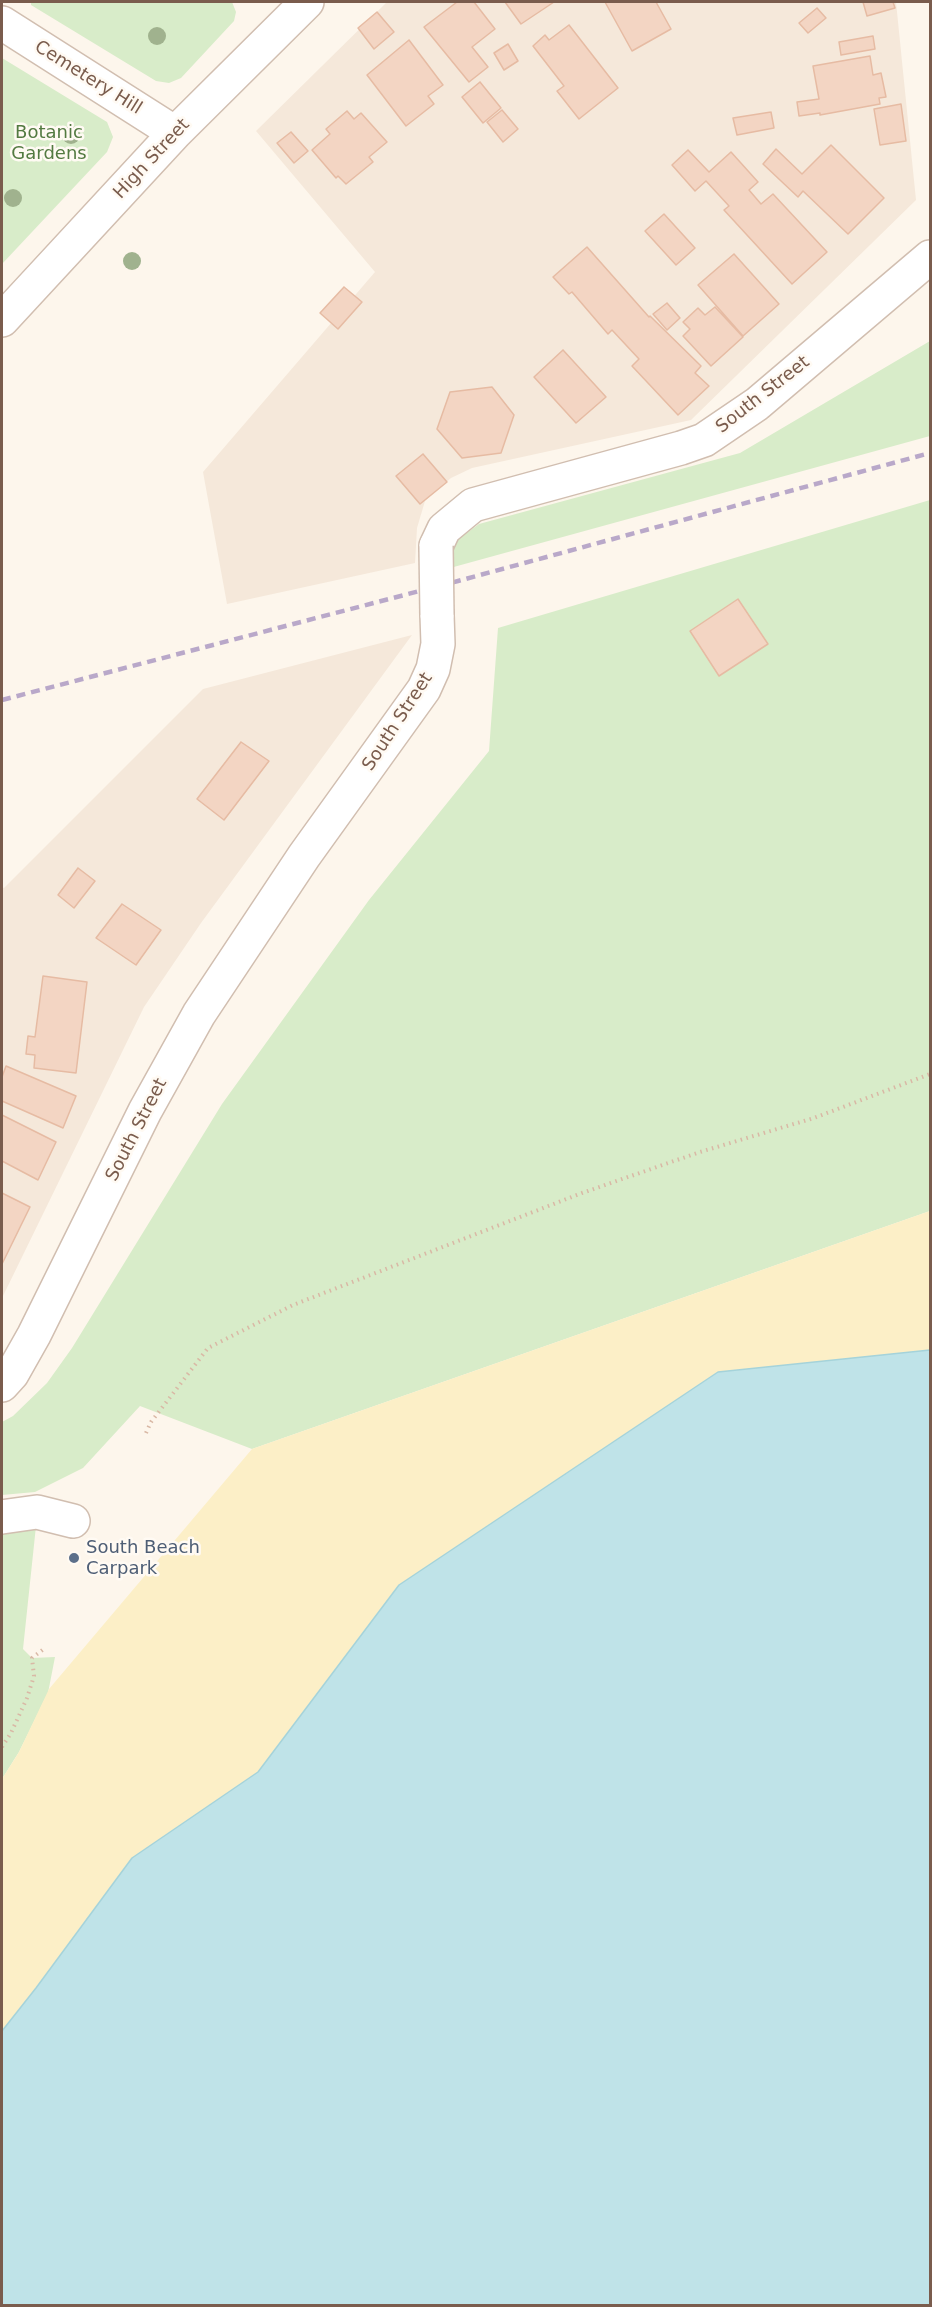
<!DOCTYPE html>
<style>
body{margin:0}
#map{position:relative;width:932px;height:2307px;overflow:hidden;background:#fdf6ec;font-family:"DejaVu Sans",sans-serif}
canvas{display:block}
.frame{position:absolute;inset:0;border:3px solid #7a5c4d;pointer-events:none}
</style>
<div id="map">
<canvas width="932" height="2307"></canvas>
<div class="frame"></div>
</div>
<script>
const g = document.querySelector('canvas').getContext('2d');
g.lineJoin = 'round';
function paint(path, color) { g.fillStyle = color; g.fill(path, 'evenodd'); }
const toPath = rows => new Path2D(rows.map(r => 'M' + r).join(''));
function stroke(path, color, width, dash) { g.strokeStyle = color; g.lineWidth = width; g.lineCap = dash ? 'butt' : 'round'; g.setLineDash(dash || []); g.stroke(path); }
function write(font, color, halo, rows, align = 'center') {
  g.font = font + ' "DejaVu Sans",sans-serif'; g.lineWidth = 5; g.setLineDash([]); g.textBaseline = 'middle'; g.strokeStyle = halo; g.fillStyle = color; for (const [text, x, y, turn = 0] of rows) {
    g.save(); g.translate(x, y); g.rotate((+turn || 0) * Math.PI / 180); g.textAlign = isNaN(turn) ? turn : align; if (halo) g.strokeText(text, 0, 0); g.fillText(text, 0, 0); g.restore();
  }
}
paint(toPath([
 [387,2,896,2,916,200,691,420,472,468,451,478,425,501,417,528,415,563,227,604,203,472,375,272,256,131],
 [412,635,201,923,144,1007,2,1298,2,887,4,888,203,689]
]), '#f5e8da');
paint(toPath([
 [31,2,232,2,236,12,234,21,181,78,169,83,156,81,31,5],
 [2,58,107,122,113,137,107,152,2,264],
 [930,341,930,436,450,568,449,546,479,524,740,453],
 [930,500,930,1211,252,1449,140,1406,83,1468,35,1492,2,1495,2,1422,13,1416,47,1383,72,1348,222,1104,369,900,489,751,498,628],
 [2,1526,36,1526,23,1649,32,1658,55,1657,48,1693,19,1752,2,1779]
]), '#d8ecc9');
paint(toPath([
 [930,1211,930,1350,718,1372,399,1585,258,1772,132,1858,36,1988,2,2031,2,1779,19,1752,49,1689,252,1449]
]), '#fcefc7');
const water = toPath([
 [930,1350,930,2305,2,2305,2,2031,36,1988,132,1858,258,1772,399,1585,718,1372,930,1350]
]);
paint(water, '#bfe3e8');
stroke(water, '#a5d3da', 1.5);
const building = toPath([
 [457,2,474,2,495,29,472,47,488,67,469,82,424,27,457,2],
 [505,2,554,2,521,24,505,2],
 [605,2,656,2,671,29,632,51,605,2],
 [863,2,893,2,895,8,867,16,863,2],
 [817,8,826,18,808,33,799,23,817,8],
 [377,12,394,32,374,49,358,28,377,12],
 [569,25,618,88,579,119,557,91,564,86,533,46,545,35,549,40,569,25],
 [873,36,875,49,841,55,839,42,873,36],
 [409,40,443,85,428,96,434,104,406,126,367,75,409,40],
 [508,44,518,61,504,70,494,53,508,44],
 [870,56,873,75,881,73,886,97,879,98,880,104,820,115,820,113,799,116,797,102,819,99,813,66,870,56],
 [480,82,501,108,483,123,462,97,480,82],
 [901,104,906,141,880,145,874,109,901,104],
 [502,110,518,129,503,142,487,122,502,110],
 [347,111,354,119,361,113,387,142,369,157,373,162,346,184,338,176,336,178,312,150,330,134,326,129,347,111],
 [771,112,774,128,737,135,733,118,771,112],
 [291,132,308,151,294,163,277,143,291,132],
 [831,145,884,198,848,234,803,191,798,197,763,164,776,149,802,174,831,145],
 [688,150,709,172,731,152,758,182,749,190,761,204,773,194,827,252,792,284,724,210,729,206,706,181,695,191,672,165,688,150],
 [664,214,695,248,676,265,645,231,664,214],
 [587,247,649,317,650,316,701,366,695,373,709,386,678,415,632,366,639,359,612,330,608,334,572,292,569,294,553,277,587,247],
 [734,254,779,304,743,336,698,285,734,254],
 [344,287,362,302,338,329,320,313,344,287],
 [667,303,680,318,667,330,653,314,667,303],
 [715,307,743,337,711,366,683,336,690,329,683,322,698,308,705,315,715,307],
 [563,350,606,397,576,423,534,377,563,350],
 [492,387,514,415,501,453,462,458,437,429,450,392,492,387],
 [423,454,447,482,420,504,396,476,423,454],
 [738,599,768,644,719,676,690,631,738,599],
 [241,742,269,761,224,820,197,799,241,742],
 [78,868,95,881,74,908,58,895,78,868],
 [122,904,161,930,136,965,96,938,122,904],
 [43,976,87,982,76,1073,34,1068,35,1055,26,1054,28,1036,35,1037,43,976],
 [6,1066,76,1096,63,1128,2,1101,2,1077,6,1066],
 [2,1115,56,1142,38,1180,2,1161,2,1115],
 [2,1193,30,1207,2,1264,2,1193]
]);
paint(building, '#f3d5c3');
stroke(building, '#e6bba3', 1.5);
const minor = toPath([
 [2,23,175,133],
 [2,320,175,133,307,2],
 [436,546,444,529,473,505,681,448,704,440,757,404,930,257],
 [2,1385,12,1374,34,1335,145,1111,199,1014,304,856,424,689,433,669,438,644,437,615],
 [2,1517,37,1512,73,1521]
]);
stroke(minor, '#d1beb0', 36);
stroke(toPath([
 [146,1433,151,1422,208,1348,293,1305,582,1193,700,1152,814,1118,930,1074],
 [2,1747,11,1733,27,1698,34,1676,32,1658,45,1648]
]), '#d9b8a5', 4, [1.5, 4.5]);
stroke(minor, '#fff', 33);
stroke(toPath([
 [2,700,458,581,930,453]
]), '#b9a8c9', 4.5, [9, 6]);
const minorBridge = toPath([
 [436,546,437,615]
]);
stroke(minorBridge, '#d1beb0', 36, []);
stroke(minorBridge, '#fff', 33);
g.fillStyle = '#a0b28e';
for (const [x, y] of [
 [157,36],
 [71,135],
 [13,198],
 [132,261]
]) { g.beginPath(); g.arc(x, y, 9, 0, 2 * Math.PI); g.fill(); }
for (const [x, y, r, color] of [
 [74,1558,6,"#5c6f8a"]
]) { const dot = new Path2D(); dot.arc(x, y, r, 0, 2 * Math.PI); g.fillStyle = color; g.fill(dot); stroke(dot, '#fffaf3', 2); }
write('18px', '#7a5c4d', '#fffaf3', [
 ["Cemetery Hill",88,78,32],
 ["High Street",152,159,-47],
 ["South Street",763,395,-38],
 ["South Street",398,722,-57],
 ["South Street",137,1130,-63]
]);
write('18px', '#537a41', '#fffaf3', [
 ["Botanic",49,133],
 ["Gardens",49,154]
]);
write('18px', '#4e5e75', '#fffaf3', [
 ["South Beach",86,1548],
 ["Carpark",86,1569]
], 'left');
</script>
